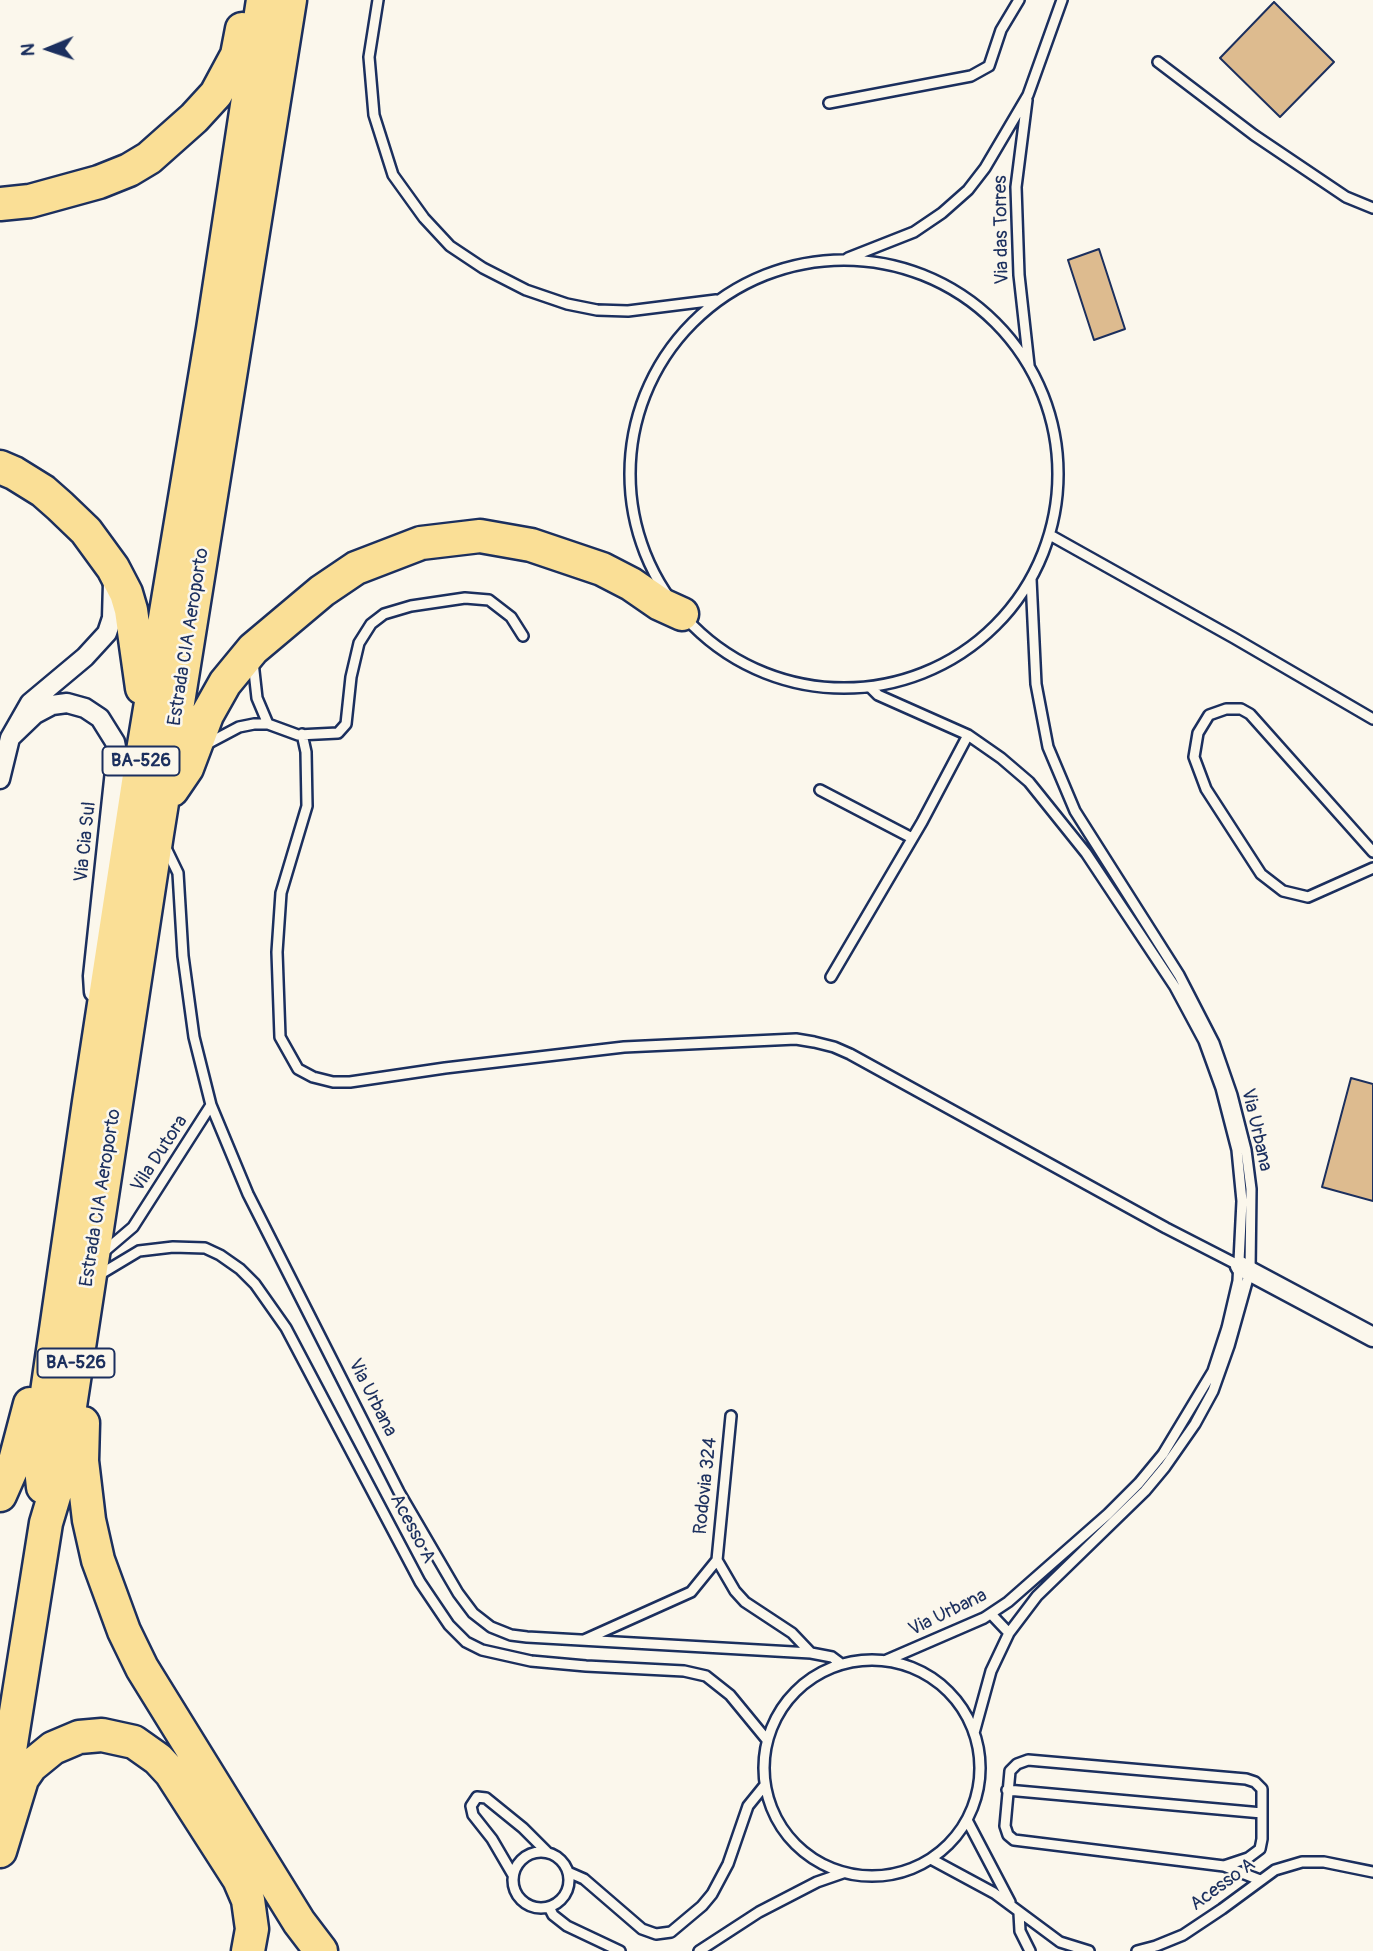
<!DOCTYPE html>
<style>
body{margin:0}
#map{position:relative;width:1373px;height:1951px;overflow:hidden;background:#fbf7ec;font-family:Pangolin,sans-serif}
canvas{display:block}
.north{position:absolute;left:14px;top:14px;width:70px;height:70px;-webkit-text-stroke:5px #fbf7ec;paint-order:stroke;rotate:268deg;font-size:19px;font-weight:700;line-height:28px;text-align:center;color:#1b2f5e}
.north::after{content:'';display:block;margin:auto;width:24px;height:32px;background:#1b2f5e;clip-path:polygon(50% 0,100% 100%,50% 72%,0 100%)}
</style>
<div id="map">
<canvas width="1373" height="1951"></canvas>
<div class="north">N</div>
</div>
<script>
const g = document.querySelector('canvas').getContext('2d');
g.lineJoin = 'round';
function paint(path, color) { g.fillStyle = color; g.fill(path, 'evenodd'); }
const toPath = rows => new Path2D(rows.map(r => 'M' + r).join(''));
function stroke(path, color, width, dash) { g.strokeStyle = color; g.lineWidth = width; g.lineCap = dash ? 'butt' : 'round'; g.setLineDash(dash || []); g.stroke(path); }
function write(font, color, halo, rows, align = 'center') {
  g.font = font + ' Pangolin,sans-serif'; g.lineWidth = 5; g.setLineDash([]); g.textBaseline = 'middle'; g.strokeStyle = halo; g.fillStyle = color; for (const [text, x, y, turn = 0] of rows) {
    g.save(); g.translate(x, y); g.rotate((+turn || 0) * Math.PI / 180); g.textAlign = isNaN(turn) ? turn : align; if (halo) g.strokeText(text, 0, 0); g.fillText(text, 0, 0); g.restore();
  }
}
const building = toPath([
 [1274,2,1334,62,1280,117,1220,58,1274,2],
 [1099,249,1125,329,1094,340,1068,260,1099,249],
 [1351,1078,1373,1084,1373,1201,1322,1187,1351,1078]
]);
paint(building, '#ddbb8f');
stroke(building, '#1b2f5e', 2);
const lane = toPath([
 [378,0,369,57,374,115,393,175,424,218,450,246,483,268,526,290,567,304,597,310,628,311,716,300],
 [1158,62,1254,135,1346,197,1373,208],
 [1027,100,1016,187,1019,275,1029,365],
 [829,103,971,76,989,66,1001,30,1019,0],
 [848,258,914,232,942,213,968,190,985,168,1028,95,1062,0],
 '630 474a214 214 0 1 1 428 0a214 214 0 1 1-428 0Z',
 [1050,535,1234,638,1373,719],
 [253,662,257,698,268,724],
 [870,687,878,695,968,735,1001,758,1029,782,1086,853,1175,987,1204,1041,1221,1088,1237,1150,1242,1201,1238,1281,1227,1328,1213,1371,1163,1454,1139,1483,1108,1514,1008,1602,984,1618,887,1660],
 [302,734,306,752,307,806,281,893,277,952,280,1037,298,1069,313,1077,333,1082,350,1082,445,1068,624,1047,796,1039,814,1042,834,1047,850,1054,1166,1228,1240,1266],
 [205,745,239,727,254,724,268,724,298,735,338,733,346,724,351,677,359,643,371,624,384,614,411,606,465,598,489,600,511,617,523,636],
 [820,790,912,838],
 [164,844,178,873,183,956,194,1037,211,1105,248,1194,399,1492,458,1593,473,1613,491,1627,511,1635,527,1637,811,1653,832,1657,840,1663],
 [1373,852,1250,714,1241,709,1226,709,1209,715,1198,733,1194,757,1206,789,1261,874,1283,891,1308,897,1373,868],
 [831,977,922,822,968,735],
 [106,1250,133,1227,211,1105],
 [104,1272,139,1251,173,1247,205,1248,220,1255,240,1269,255,1284,286,1328,420,1582,449,1625,466,1642,482,1650,531,1661,586,1666,684,1671,706,1676,730,1695,767,1740],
 [717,1560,735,1591,745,1602,792,1633,811,1653],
 [991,1614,1009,1633],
 [584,1640,691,1592,717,1560,731,1416],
 '764 1768a108 108 0 1 1 216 0a108 108 0 1 1-216 0Z',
 [974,1733,991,1671,1009,1633,1037,1596,1145,1491,1165,1467,1195,1424,1213,1391,1229,1346,1250,1271,1251,1189,1246,1150,1232,1095,1214,1043,1179,975,1075,811,1048,747,1036,684,1031,579],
 [1007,1790,1262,1813],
 [967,1820,1010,1902],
 '513 1880a28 28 0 1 1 56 0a28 28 0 1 1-56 0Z',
 [931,1859,994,1893,1060,1942,1089,1951],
 [1224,1866,1248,1858,1260,1849,1262,1839,1262,1789,1255,1782,1246,1779,1028,1760,1017,1764,1010,1771,1005,1826,1008,1835,1014,1840,1224,1866,1260,1880],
 [568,1872,584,1879,642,1929,656,1934,671,1932,702,1906,712,1894,728,1864,748,1806,765,1785],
 [513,1875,492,1839,473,1815,471,1806,477,1797,486,1798,523,1828,547,1852],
 [549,1907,553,1915,567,1926,620,1951],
 [1019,1913,1020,1931,1030,1951],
 [699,1951,759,1912,817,1882,843,1873],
 [1137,1951,1156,1946,1183,1935,1222,1909,1275,1870,1302,1862,1324,1862,1373,1872]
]);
const street = toPath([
 [10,738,35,714,52,705,67,703,85,708,100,718,115,742,117,752,93,976,94,992],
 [0,779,10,738,30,703,85,657,107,633,112,618,113,583],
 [1240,1266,1373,1337]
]);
const highway = toPath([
 [0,204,30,201,99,182,129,170,149,158,194,118,216,94,237,55,242,29],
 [0,467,14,473,43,491,60,506,86,531,113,568,126,593,131,610,142,688],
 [172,790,187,768,207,715,225,683,253,649,322,591,356,568,421,543,480,536,531,545,602,569,631,584,660,604,682,614],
 [83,1423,82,1461,89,1520,98,1560,124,1631,142,1668,299,1922,321,1951],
 [43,1487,40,1459,46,1399,89,1102,141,763,213,329,263,0],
 [0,1495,15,1461,30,1404],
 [0,1813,46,1523,55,1493,65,1439,157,834,290,0],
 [0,1851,22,1779,31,1766,53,1748,79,1737,102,1735,134,1742,158,1759,171,1773,239,1879,248,1900,252,1929,248,1951]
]);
stroke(lane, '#1b2f5e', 14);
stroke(street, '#1b2f5e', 23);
stroke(highway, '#1b2f5e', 37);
stroke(lane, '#fbf7ec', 9);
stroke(street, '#fbf7ec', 18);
stroke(highway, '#fadf96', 32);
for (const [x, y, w] of [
 [141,761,77],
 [76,1363,77]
]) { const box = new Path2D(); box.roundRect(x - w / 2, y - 14.5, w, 29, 5); g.fillStyle = '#fbf7ec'; g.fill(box); stroke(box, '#1b2f5e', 2); }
write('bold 18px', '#1b2f5e', null, [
 ["BA-526",141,761],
 ["BA-526",76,1363]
]);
write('19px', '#1b2f5e', '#fbf7ec', [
 ["Via das Torres",1002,230,-91],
 ["Estrada CIA Aeroporto",189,637,-81],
 ["Via Cia Sul",86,842,-84],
 ["Via Urbana",1256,1130,77],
 ["Vila Dutora",160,1154,-57],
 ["Estrada CIA Aeroporto",101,1198,-81],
 ["Via Urbana",372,1398,63],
 ["Rodovia 324",706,1486,-84],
 ["Acesso A",412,1529,62],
 ["Via Urbana",948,1613,-26],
 ["Acesso A",1223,1885,-36]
]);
</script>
